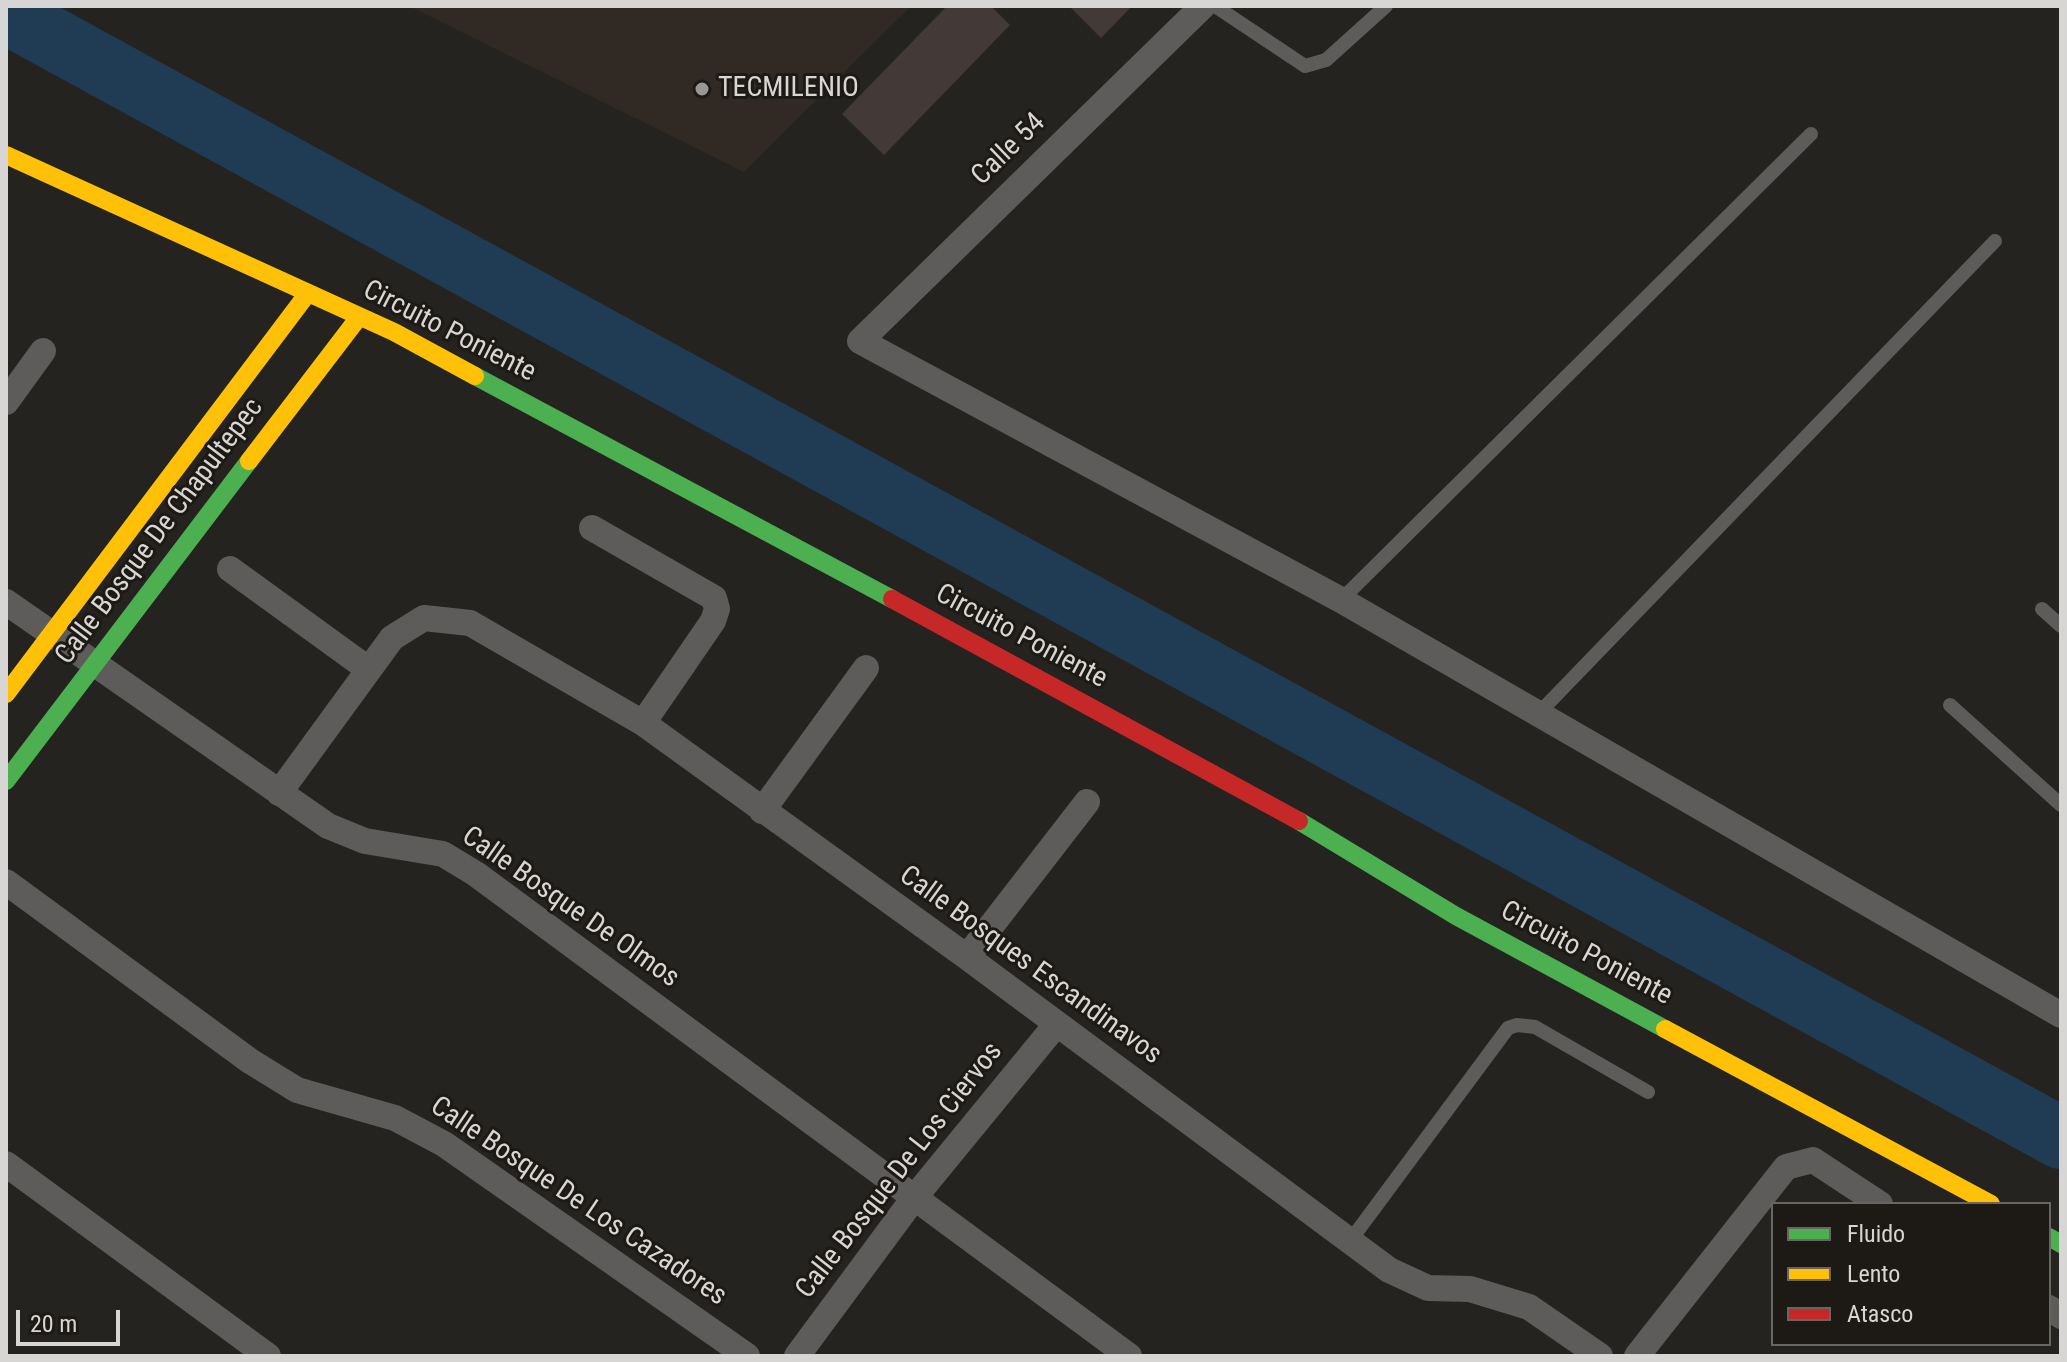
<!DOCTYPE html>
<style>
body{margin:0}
#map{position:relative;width:2067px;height:1362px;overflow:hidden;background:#252320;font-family:"Roboto Condensed",sans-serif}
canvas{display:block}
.frame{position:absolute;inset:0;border:8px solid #d8d6d4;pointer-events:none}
.legend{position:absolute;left:1771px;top:1202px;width:280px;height:144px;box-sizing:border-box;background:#1d1a16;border:2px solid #686562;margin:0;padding:10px 14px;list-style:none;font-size:24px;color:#d8d6d4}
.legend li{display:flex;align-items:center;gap:16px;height:40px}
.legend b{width:40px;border:2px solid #686562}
.scale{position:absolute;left:16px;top:1310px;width:104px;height:36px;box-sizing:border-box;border:4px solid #d8d6d4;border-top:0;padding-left:10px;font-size:24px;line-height:28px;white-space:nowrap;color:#d8d6d4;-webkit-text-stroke:6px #1d1a16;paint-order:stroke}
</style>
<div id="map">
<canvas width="2067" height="1362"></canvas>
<div class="frame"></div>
<ul class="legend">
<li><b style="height:10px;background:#4caf50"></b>Fluido</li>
<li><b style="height:10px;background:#ffc107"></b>Lento</li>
<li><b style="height:10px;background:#c62828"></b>Atasco</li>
</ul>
<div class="scale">20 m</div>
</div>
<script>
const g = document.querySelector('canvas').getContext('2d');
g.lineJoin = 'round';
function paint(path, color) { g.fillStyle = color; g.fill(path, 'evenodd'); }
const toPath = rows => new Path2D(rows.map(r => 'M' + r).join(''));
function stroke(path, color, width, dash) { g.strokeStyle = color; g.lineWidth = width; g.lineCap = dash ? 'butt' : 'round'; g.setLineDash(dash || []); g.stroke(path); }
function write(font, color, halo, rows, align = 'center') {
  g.font = font + ' "Roboto Condensed",sans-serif'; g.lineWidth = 6; g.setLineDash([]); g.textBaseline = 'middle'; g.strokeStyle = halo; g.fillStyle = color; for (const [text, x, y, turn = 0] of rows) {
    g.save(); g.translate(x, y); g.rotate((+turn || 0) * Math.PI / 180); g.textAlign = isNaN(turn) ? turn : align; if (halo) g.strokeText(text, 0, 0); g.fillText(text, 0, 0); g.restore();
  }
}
paint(toPath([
 [409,6,911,6,744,172]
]), '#312a24');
stroke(toPath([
 [6,13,2061,1138]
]), '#203c55', 62);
paint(toPath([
 [947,6,991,6,1010,25,884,155,842,114],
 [1069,6,1132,6,1101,38]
]), '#433a38');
stroke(toPath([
 [1215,6,1305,66,1326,60,1386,6],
 [1341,600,1811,134],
 [2042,609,2061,626],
 [1950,705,2061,805],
 [1538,714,1995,241],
 [1350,1241,1508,1028,1517,1025,1535,1027,1648,1092]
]), '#5d5c5b', 14);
stroke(toPath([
 [1203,6,860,341,1341,600,2061,1015],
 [6,402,43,351],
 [592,528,714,598,717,609,713,621,643,723],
 [230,569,368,669],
 [6,602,328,826,365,841,443,854,476,874,1129,1356],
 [279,793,392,638,424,618,470,623,643,723,967,957,1389,1270,1428,1288,1470,1289,1529,1307,1600,1356],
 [762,811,866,668],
 [6,882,250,1061,297,1090,395,1118,444,1144,747,1356],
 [967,957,1087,802],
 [6,1164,268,1356],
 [2049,1308,2061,1316],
 [797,1356,914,1198,1055,1026],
 [1637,1356,1786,1167,1813,1160,1880,1204]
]), '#5d5c5b', 26);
stroke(toPath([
 [475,376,892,599],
 [6,781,249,461],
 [1299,821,1456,916,1665,1029],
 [2049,1237,2061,1244]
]), '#4caf50', 18);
stroke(toPath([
 [6,155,394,332,475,376],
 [249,461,359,317],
 [6,694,308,293],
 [1665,1029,1991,1204]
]), '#ffc107', 18);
stroke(toPath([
 [892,599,1299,821]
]), '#c62828', 18);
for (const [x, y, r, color] of [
 [702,89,8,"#999795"]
]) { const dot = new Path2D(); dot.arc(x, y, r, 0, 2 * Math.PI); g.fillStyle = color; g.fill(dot); stroke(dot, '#1d1a16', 3); }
write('28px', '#d8d6d4', '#1d1a16', [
 ["TECMILENIO",718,89]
], 'left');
write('28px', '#d8d6d4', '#1d1a16', [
 ["Calle 54",1009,150,-44],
 ["Circuito Poniente",449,332,27],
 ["Calle Bosque De Chapultepec",160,532,-53],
 ["Circuito Poniente",1021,637,28],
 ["Calle Bosque De Olmos",570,908,35],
 ["Circuito Poniente",1586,954,28],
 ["Calle Bosques Escandinavos",1030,966,36],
 ["Calle Bosque De Los Ciervos",900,1171,-52],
 ["Calle Bosque De Los Cazadores",578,1202,34]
]);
</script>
